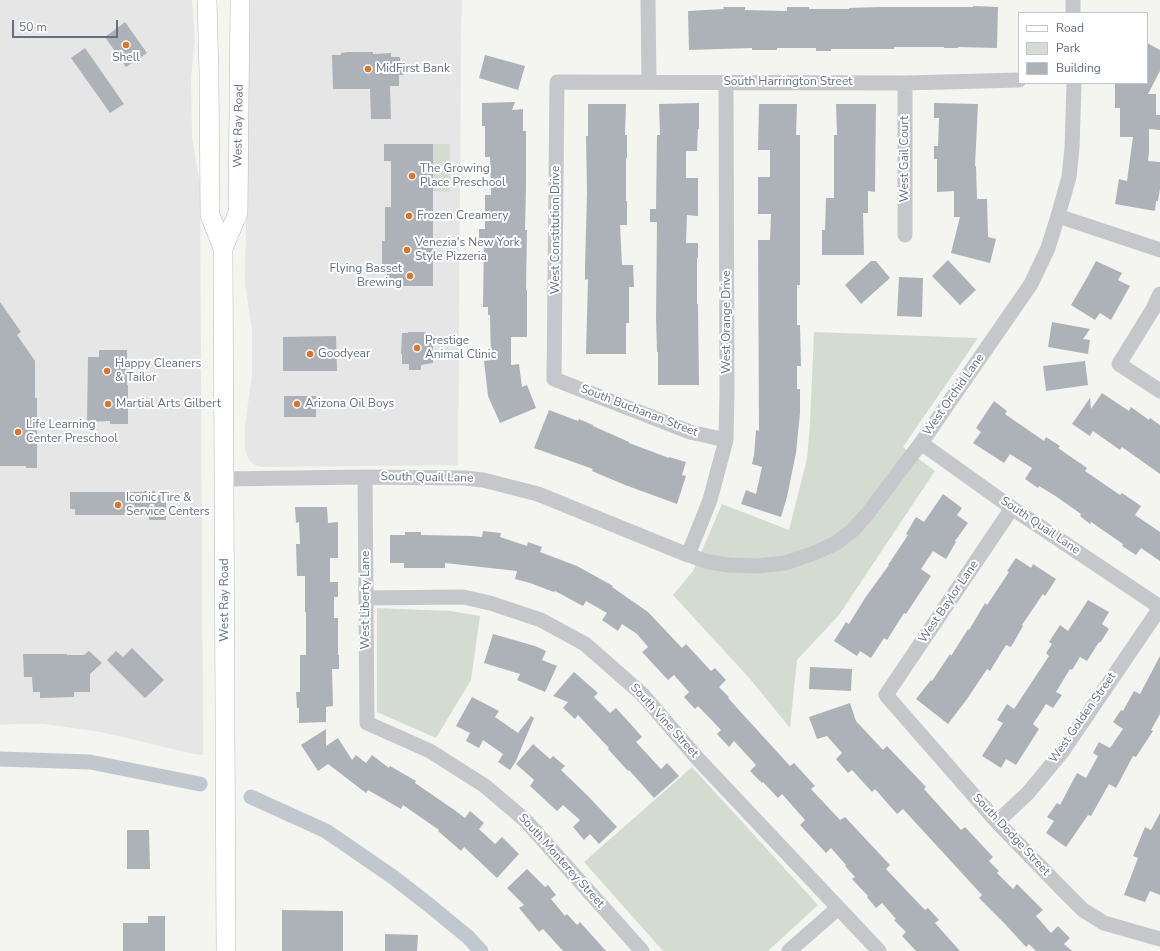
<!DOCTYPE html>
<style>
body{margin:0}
#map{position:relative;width:1160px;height:951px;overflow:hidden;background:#f4f5f1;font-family:"Nunito Sans",sans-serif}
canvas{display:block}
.legend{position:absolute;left:1018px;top:12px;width:130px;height:72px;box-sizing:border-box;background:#fff;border:1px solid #c1c5cd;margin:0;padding:5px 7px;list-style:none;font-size:12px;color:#646f82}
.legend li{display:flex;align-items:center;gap:8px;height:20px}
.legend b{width:20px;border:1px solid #c1c5cd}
.scale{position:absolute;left:12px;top:20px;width:106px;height:18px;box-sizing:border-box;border:2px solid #646f82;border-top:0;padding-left:5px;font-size:12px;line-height:14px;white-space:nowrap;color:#646f82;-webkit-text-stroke:3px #fff;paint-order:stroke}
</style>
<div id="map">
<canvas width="1160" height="951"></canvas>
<ul class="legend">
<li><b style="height:5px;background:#fff"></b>Road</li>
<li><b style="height:11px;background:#d4dcd2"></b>Park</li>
<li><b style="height:11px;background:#adb2b9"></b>Building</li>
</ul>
<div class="scale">50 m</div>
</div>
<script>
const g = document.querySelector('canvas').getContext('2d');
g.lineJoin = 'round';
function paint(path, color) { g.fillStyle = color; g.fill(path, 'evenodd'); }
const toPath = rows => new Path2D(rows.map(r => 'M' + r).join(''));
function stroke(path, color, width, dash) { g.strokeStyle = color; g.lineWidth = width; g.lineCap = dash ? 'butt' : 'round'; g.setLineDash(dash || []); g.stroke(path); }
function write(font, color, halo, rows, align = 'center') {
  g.font = font + ' "Nunito Sans",sans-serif'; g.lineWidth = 4; g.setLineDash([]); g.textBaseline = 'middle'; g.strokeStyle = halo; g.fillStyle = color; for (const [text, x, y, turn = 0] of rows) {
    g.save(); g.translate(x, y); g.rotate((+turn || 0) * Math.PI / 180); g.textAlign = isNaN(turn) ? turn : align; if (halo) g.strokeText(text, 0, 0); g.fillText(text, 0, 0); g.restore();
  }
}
paint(toPath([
 [0,0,192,0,195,40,191,77,192,138,200,185,203,755,194,754,101,732,44,724,15,724,0,725],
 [250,0,462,0,461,34,458,465,265,467,257,466,251,462,247,456,245,449,245,425,252,376,252,331,245,283]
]), '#e5e6e5');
paint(toPath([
 [433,144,450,144,450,192,433,191],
 [814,332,978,338,903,447,935,471,839,615,797,660,790,728,750,679,673,595,693,571,722,504,789,530,807,459,810,423],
 [377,608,451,611,480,616,471,680,436,738,377,712],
 [692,767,818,905,768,951,663,951,584,862]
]), '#d4dcd2');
stroke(toPath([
 [0,759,90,762,200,784],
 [251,797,326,831,393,877,429,905,468,937,481,951]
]), '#c0c7ce', 15);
paint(toPath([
 [973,6,998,7,997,48,958,47,958,48,944,48,944,47,894,47,894,49,831,49,831,51,816,51,816,48,777,48,777,50,752,50,752,48,689,50,688,11,724,9,723,7,745,7,745,10,787,11,787,7,809,7,809,9,849,9,849,8,879,7,973,7],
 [125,22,147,53,126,67,105,37],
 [1147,43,1160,50,1160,71,1148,94,1156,94,1156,115,1160,115,1160,130,1149,129,1149,152,1148,161,1160,162,1160,189,1158,201,1156,201,1155,211,1115,204,1119,179,1127,181,1133,137,1120,137,1120,108,1115,108,1115,84,1147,84],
 [85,48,124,104,110,113,71,58],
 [348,52,373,52,373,54,391,53,391,57,400,57,400,63,404,63,404,75,399,75,399,86,390,86,391,119,371,119,370,89,333,89,332,55,341,55,341,53],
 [485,55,525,66,518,90,479,78],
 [515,102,512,110,523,109,523,131,526,131,526,187,525,230,527,230,526,290,527,290,527,337,511,337,511,365,519,364,522,387,527,385,536,408,500,423,488,396,484,361,491,360,490,315,488,315,488,307,483,307,484,243,479,243,479,229,485,229,485,195,491,195,490,157,485,157,485,126,482,126,482,103],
 [699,103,699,129,698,129,697,151,686,151,686,178,698,178,698,216,687,215,686,243,698,243,698,258,697,258,697,304,698,304,699,385,658,385,658,352,657,352,656,317,657,222,650,222,650,209,656,209,657,135,660,135,659,104],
 [934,103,978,104,975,166,976,166,977,199,987,199,988,237,996,239,990,263,951,253,960,217,954,217,954,191,937,192,937,159,934,159,934,146,938,146,939,118,934,118],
 [588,104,626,104,625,135,627,135,627,158,626,158,626,201,627,201,627,225,620,225,622,265,633,265,634,287,629,287,629,323,626,323,626,354,586,354,588,279,585,280,585,266,587,193,586,136,588,136],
 [759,104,797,104,796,135,800,135,800,285,797,285,797,325,800,325,801,366,797,366,797,389,800,389,800,413,796,453,787,497,781,517,741,504,746,490,756,494,762,467,752,464,754,455,756,430,759,431,758,240,770,240,771,214,758,214,758,177,770,177,770,150,758,150],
 [836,104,876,104,875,192,868,191,868,213,863,213,864,255,822,255,822,230,825,230,826,198,834,198,834,135,837,135],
 [384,144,433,144,433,286,387,286,387,266,382,266,382,241,385,241,385,207,391,207,391,161,384,161],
 [948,260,976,290,960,305,932,276],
 [871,261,876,261,890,278,861,304,845,285],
 [1096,261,1122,273,1118,280,1130,286,1111,320,1100,313,1095,320,1071,305,1088,276],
 [899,277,923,278,922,317,897,316],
 [0,302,21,332,17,335,35,361,35,398,37,398,37,468,26,468,26,466,0,466],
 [1052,322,1090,329,1083,339,1090,340,1088,354,1048,347],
 [408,332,425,332,425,333,433,334,433,363,421,365,421,370,409,370,409,364,402,364,402,354,401,354,402,333,408,333],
 [336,336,337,371,283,371,283,337],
 [99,350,127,350,127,385,128,385,128,424,110,424,110,421,87,422,88,357,99,357],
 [1085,361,1088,385,1046,391,1043,366],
 [1102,393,1129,411,1131,407,1149,420,1150,418,1160,425,1160,474,1122,447,1120,450,1093,431,1090,436,1072,424,1090,398,1091,409],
 [284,396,316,396,316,417,284,417],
 [994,401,1007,411,1005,414,1044,441,1046,437,1060,446,1058,448,1087,468,1085,471,1120,495,1122,493,1141,506,1135,515,1160,532,1160,561,1141,548,1136,555,1122,546,1123,544,1091,522,1090,524,1080,516,1081,514,1057,497,1039,486,1038,488,1025,479,1032,468,1010,454,1004,463,973,443,981,432,976,428],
 [549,410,578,421,579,419,593,425,593,426,629,442,629,443,669,458,669,457,686,462,682,475,686,476,677,504,625,485,592,471,593,469,534,448],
 [144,491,155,491,155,495,165,495,165,500,166,500,166,520,149,520,149,515,75,515,75,509,70,509,70,492,144,492],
 [943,494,962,508,957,515,968,523,955,541,956,542,946,559,933,551,921,569,931,576,906,614,904,613,887,640,884,638,871,658,860,651,857,656,834,641,846,622,849,624,865,598,889,565,888,565,908,535,906,534,916,517,924,522],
 [295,507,327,507,328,523,338,522,338,558,330,558,330,582,338,582,338,597,334,597,334,618,338,618,338,655,339,655,339,669,332,669,333,706,326,707,326,722,299,723,299,708,297,708,296,692,300,692,300,655,306,655,306,612,305,612,305,576,297,576,296,544,300,544,299,522,296,523],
 [483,531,501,533,500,537,527,546,528,542,542,547,540,552,577,566,613,586,612,587,648,612,682,648,686,644,711,671,715,668,726,680,719,687,729,697,728,698,790,766,794,763,815,786,811,789,840,820,845,817,890,865,886,869,925,910,928,908,939,920,935,923,960,951,916,951,902,936,906,932,894,920,896,919,882,903,876,908,867,897,868,896,852,879,855,877,845,866,846,865,831,848,826,853,800,825,805,820,782,794,778,798,763,782,762,783,750,771,756,765,734,741,729,747,717,734,721,730,698,706,695,709,684,697,689,692,674,675,668,680,642,652,648,647,637,634,622,624,618,631,602,620,607,613,586,601,583,606,555,591,554,592,530,583,515,579,517,571,445,563,445,568,404,568,404,563,390,563,390,535,405,535,405,532,421,532,421,535,472,536,482,537],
 [1016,558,1031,568,1033,564,1056,579,1045,596,1043,594,1022,625,1023,626,1011,647,1006,645,990,671,987,669,967,699,948,724,916,699,931,680,932,681,950,654,951,656,968,629,969,630,985,603,987,605,1009,572,1007,571],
 [1088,600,1109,612,1102,624,1109,629,1100,643,1099,642,1087,661,1080,657,1072,670,1070,669,1056,692,1062,695,1053,708,1046,704,1033,724,1039,729,1016,765,1006,759,1001,768,982,756,1003,723,997,720,1007,704,1014,709,1049,656,1046,653,1052,644,1049,642,1060,625,1068,631],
 [493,634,535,646,546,651,542,660,557,666,545,692,517,680,520,674,484,663],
 [132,648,164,680,145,698,107,660,116,651,123,657],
 [89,651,102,663,90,674,90,692,74,692,74,697,40,698,40,692,33,692,32,677,24,677,23,654,67,654,67,655,84,655],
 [1160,656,1160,714,1151,730,1153,731,1136,757,1133,756,1116,788,1109,784,1091,816,1088,815,1066,847,1046,833,1054,821,1047,817,1057,803,1060,805,1077,773,1086,778,1098,756,1093,753,1099,742,1110,748,1123,729,1113,722,1121,710,1123,711,1134,691,1140,694],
 [810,667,852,669,851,691,809,689],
 [574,672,598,693,594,697,610,713,616,708,635,729,642,737,636,742,661,769,667,763,679,776,654,798,629,770,628,771,608,749,609,748,578,715,575,719,563,708,568,702,553,696],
 [472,697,499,711,495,717,518,733,531,716,534,718,516,761,510,770,498,762,503,754,483,740,479,748,466,741,470,733,456,726],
 [850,703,856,721,883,750,887,746,926,787,924,789,961,830,965,827,993,857,989,861,999,871,997,873,1013,889,1017,884,1043,910,1036,916,1051,933,1058,926,1070,938,1064,944,1072,951,1036,951,1029,944,1026,947,1005,924,979,898,982,895,903,809,897,814,875,789,872,792,852,770,848,773,836,759,842,753,827,736,817,739,809,717],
 [326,729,326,746,338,738,352,760,356,755,366,763,372,755,389,768,390,766,416,781,415,783,453,809,465,818,470,811,484,823,479,829,495,844,502,837,519,854,497,878,464,847,461,851,438,831,439,830,403,805,401,809,368,790,366,793,328,764,318,771,301,745],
 [533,744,550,759,553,756,565,766,561,770,588,796,617,827,599,844,590,834,584,840,573,827,580,820,563,805,557,811,530,786,534,780,516,764],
 [1160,813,1160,895,1150,891,1145,902,1124,895,1138,858,1133,856,1145,827,1151,830],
 [127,830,149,830,150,869,127,869],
 [527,869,545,887,548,885,556,895,551,899,565,916,567,914,577,925,580,922,606,951,563,951,543,929,539,932,519,908,524,905,507,888],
 [282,910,343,911,343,951,282,951],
 [148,916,165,916,165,951,123,951,123,923,148,923],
 [385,934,418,935,417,951,385,951]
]), '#adb2b9');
const major = toPath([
 [207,0,209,74,210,215,223,248,226,951],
 [223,248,238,213,240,0]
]);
stroke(major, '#b5b8bd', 20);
stroke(toPath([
 [648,0,649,82],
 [1073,0,1073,13],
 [1058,216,1160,250],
 [905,235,905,83],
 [1160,294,1153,309,1119,364,1160,391],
 [726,440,690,432,554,379,557,82,905,83,1019,80],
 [921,443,1012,508,1160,607],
 [365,477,367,723,430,751,485,786,525,820,642,951],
 [224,479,365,477,465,478,483,480,538,494,688,555,709,562,729,565,757,566,785,563,817,552,836,543,853,530,868,513,921,443,1031,284,1048,248,1058,216,1069,177,1072,148,1074,83],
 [1012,508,886,695,997,822,1064,891,1083,910,1104,923,1160,939],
 [688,555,710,500,726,440,727,393,726,82],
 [367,598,463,597,490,603,541,620,585,644,642,694,698,759,879,951],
 [997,822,1028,793,1062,752,1160,608],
 [789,951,838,908]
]), '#c5c7cb', 15);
stroke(major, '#fff', 19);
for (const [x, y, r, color] of [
 [126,45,4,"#e07326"],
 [368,69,4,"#e07326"],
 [412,176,4,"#e07326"],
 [409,216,4,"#e07326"],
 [407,250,4,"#e07326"],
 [410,276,4,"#e07326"],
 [417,348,4,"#e07326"],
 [310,354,4,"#e07326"],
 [107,371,4,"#e07326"],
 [108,404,4,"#e07326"],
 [297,404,4,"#e07326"],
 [18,432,4,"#e07326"],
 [118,505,4,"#e07326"]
]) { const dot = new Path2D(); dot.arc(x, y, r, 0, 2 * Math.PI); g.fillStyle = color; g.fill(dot); stroke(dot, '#fff', 1.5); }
write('12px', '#646f82', '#fff', [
 ["Shell",126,58,"center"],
 ["MidFirst Bank",376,69],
 ["The Growing",420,169],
 ["Place Preschool",420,183],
 ["Frozen Creamery",417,216],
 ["Venezia's New York",415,243],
 ["Style Pizzeria",415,257],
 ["Flying Basset",402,269,"right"],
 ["Brewing",402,283,"right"],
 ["Prestige",425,341],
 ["Animal Clinic",425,355],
 ["Goodyear",318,354],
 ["Happy Cleaners",115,364],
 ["& Tailor",115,378],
 ["Martial Arts Gilbert",116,404],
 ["Arizona Oil Boys",305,404],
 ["Life Learning",26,425],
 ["Center Preschool",26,439],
 ["Iconic Tire &",126,498],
 ["Service Centers",126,512]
], 'left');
write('12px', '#646f82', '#fff', [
 ["South Harrington Street",788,82],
 ["West Ray Road",239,126,-89],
 ["West Gail Court",905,159,-90],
 ["West Constitution Drive",556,230,-90],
 ["West Orange Drive",727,322,-90],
 ["West Orchid Lane",954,395,-55],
 ["South Buchanan Street",639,411,21],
 ["South Quail Lane",427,478,1],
 ["South Quail Lane",1040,526,34],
 ["West Ray Road",225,600,-90],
 ["West Liberty Lane",366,600,-90],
 ["West Baylor Lane",949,602,-56],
 ["West Golden Street",1083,718,-55],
 ["South Vine Street",664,721,48],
 ["South Dodge Street",1011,835,47],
 ["South Monterey Street",561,861,48]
]);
</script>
